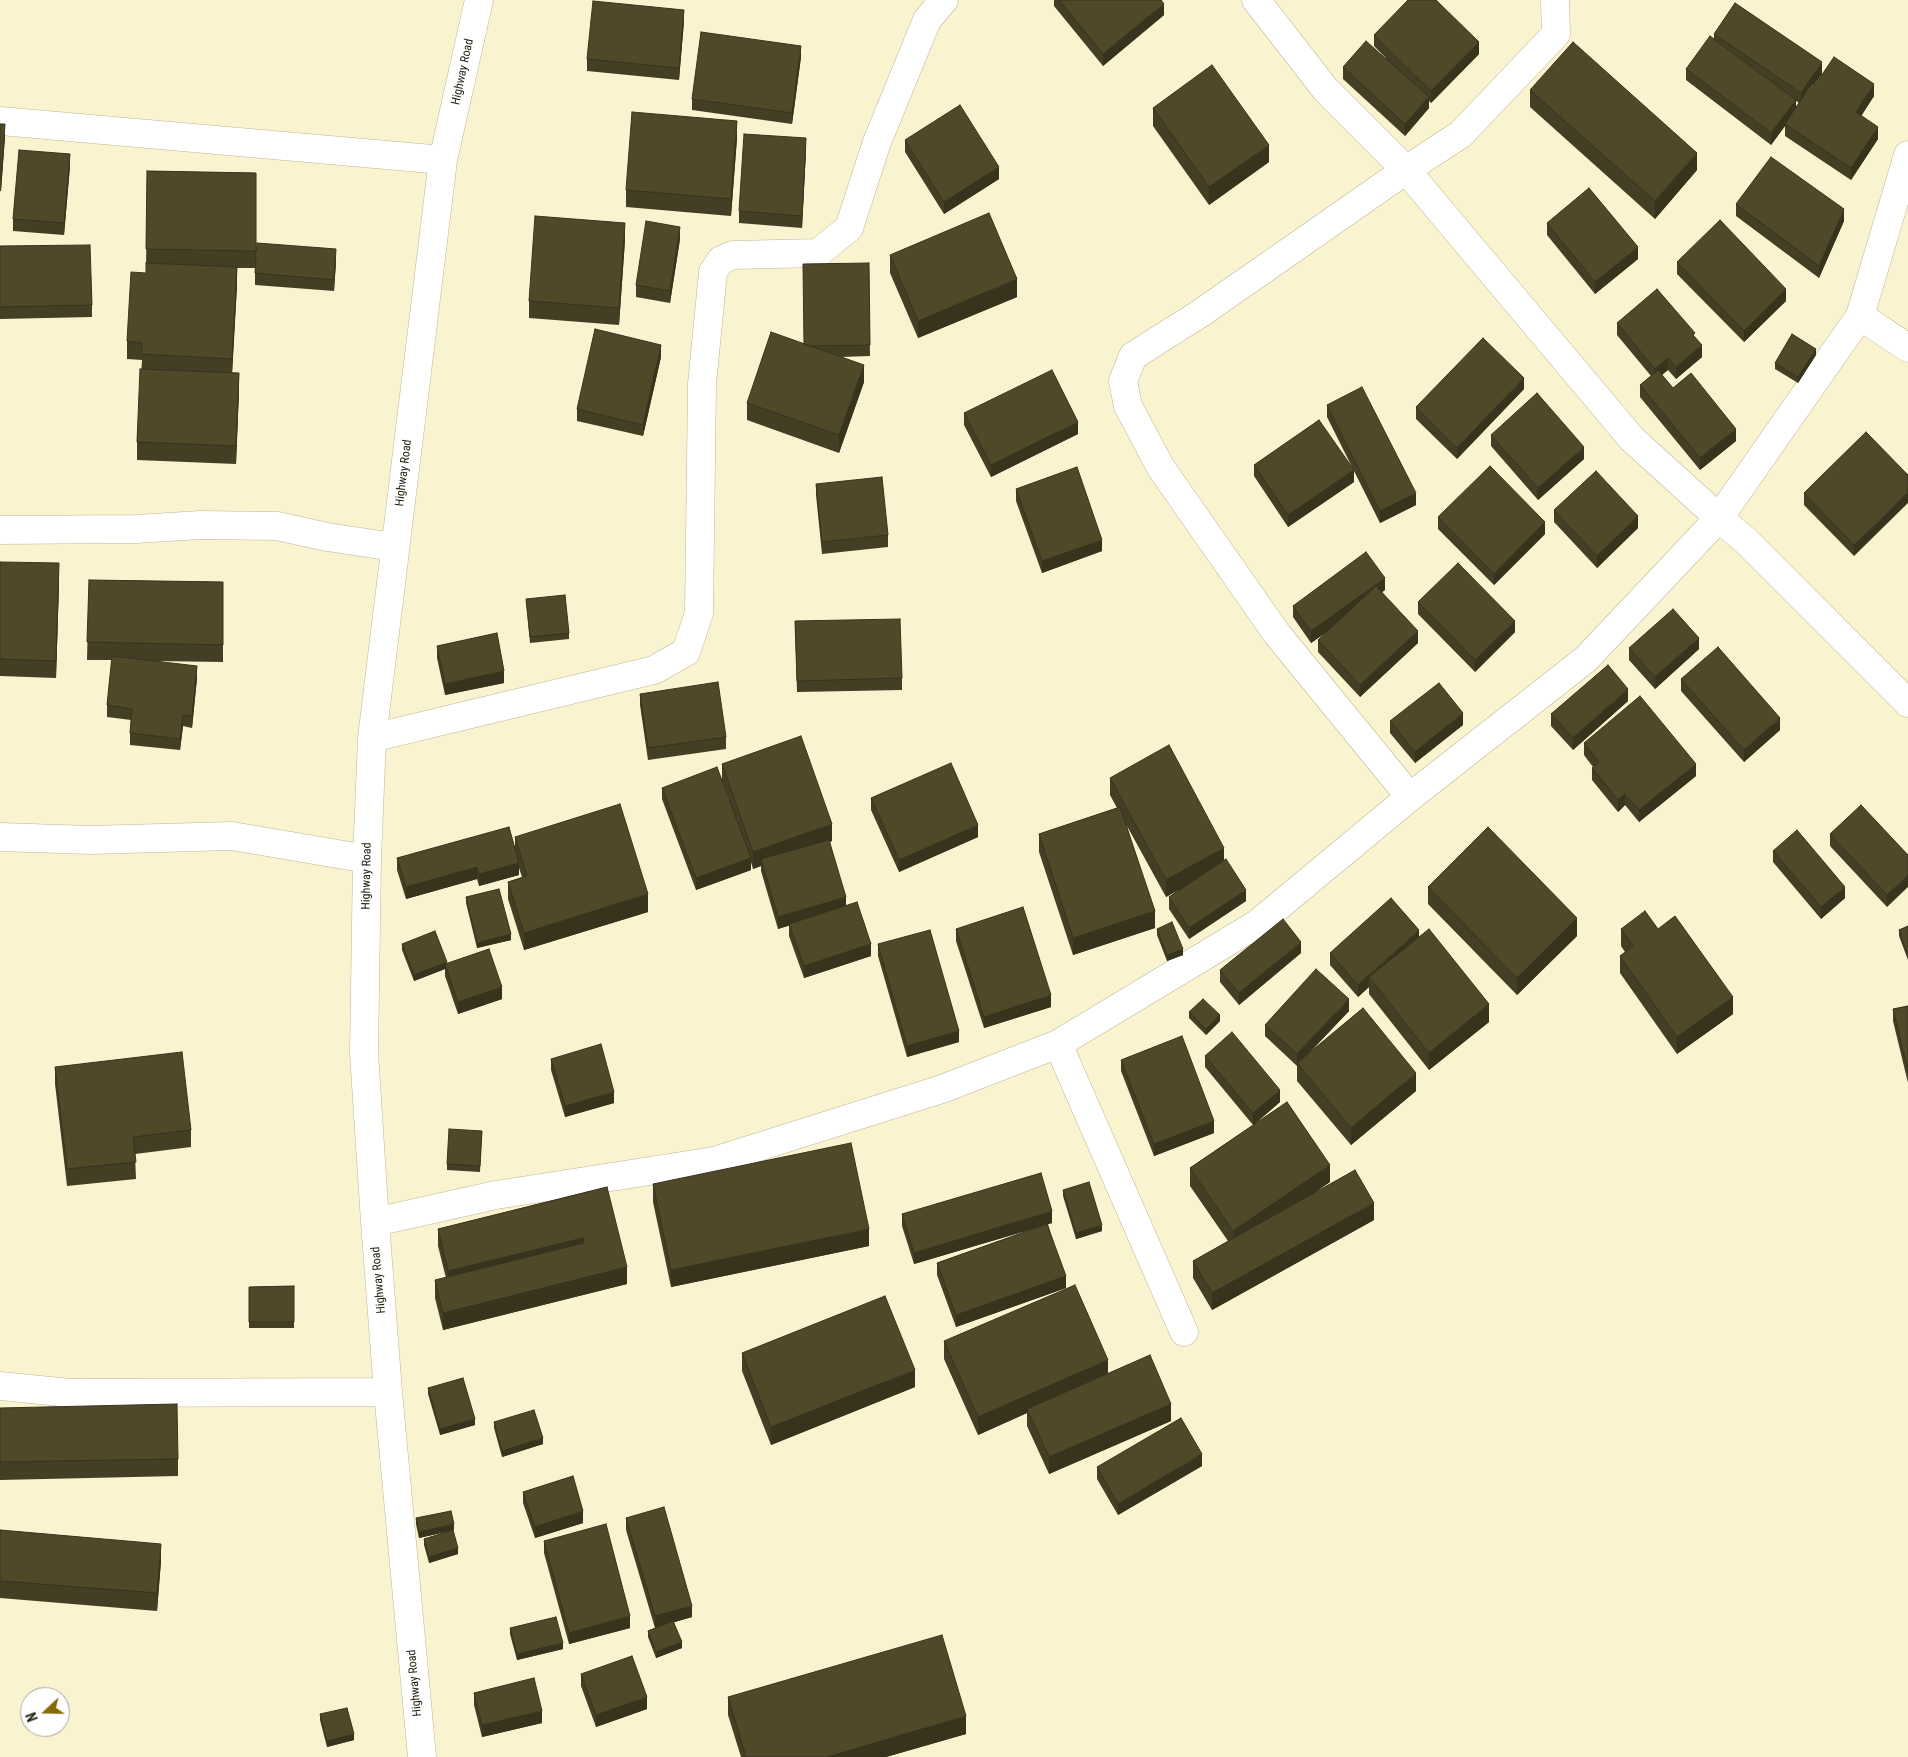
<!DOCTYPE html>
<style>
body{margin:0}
#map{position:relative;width:1908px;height:1757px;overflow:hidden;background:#f9f3cf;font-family:"Roboto Condensed",sans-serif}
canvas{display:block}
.north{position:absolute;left:20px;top:1687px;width:50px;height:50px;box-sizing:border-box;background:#fff;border:1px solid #a7a6a1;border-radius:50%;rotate:249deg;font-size:14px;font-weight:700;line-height:20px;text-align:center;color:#232114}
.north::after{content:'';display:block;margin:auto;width:18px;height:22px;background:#856a05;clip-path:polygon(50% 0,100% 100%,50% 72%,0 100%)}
</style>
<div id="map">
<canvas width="1908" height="1757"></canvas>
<div class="north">N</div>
</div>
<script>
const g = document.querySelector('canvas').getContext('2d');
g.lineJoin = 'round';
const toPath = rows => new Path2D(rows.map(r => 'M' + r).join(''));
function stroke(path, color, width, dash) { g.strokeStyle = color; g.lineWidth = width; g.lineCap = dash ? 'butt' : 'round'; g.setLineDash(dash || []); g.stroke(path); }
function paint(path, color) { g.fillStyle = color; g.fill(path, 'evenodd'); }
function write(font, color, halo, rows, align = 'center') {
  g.font = font + ' "Roboto Condensed",sans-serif'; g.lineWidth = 5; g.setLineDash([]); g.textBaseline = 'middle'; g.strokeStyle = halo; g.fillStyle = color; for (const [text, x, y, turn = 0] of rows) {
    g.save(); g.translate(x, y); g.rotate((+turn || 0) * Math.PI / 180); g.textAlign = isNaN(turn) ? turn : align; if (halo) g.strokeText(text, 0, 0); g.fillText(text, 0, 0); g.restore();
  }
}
const minor = toPath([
 [1256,0,1326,90,1406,170,1632,439,1719,518,1746,541,1908,703],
 [0,121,443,160],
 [1860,316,1908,348],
 [0,530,136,529,201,525,277,526,327,537,394,547],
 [372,738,654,670,686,652,699,613,702,384,713,272,721,260,733,255,818,253,849,228,877,142,927,20,944,0],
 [1410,797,1277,634,1161,468,1128,406,1123,381,1133,356,1201,313,1406,170,1461,134,1556,34,1555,0],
 [0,837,90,840,232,836,367,859],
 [1058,1044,1184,1332],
 [375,1222,496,1195,714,1161,942,1089,1058,1044,1257,924,1410,797,1586,659,1719,518,1860,316,1908,155],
 [0,1386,70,1393,388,1392],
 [422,1757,388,1392,375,1222,364,1053,367,859,372,738,443,160,479,0]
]);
stroke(minor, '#bdb795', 29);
stroke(minor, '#fff', 28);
paint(toPath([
 [1054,0,1161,0,1164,15,1103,66,1054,6],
 [684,21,679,80,587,71,587,59],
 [1714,34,1822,74,1814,84,1874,96,1861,116,1878,139,1851,180,1785,136,1785,126,1771,145,1686,80,1686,69,1714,39],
 [1796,101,1799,103,1796,107],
 [1374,35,1479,54,1431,103,1429,101,1429,108,1405,136,1343,79,1343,67,1386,58,1374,46],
 [801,57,792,124,692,110,692,99],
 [1530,90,1697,170,1655,219,1530,107],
 [1153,108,1269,162,1209,205,1153,126],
 [0,124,5,136,1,191,0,191],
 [737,138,731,216,626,207,626,190],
 [905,140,999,179,944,214,905,152],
 [806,150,802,228,739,223,739,211],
 [70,166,64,235,13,231,13,219],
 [147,171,256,173,256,266,336,261,334,291,255,285,255,268,237,268,237,285,232,372,239,390,236,464,137,460,137,442,142,360,127,359,127,341,146,273],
 [1736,204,1844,221,1819,278,1736,216],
 [1547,223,1638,259,1595,294,1547,235],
 [680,239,670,303,636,297,636,285],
 [625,240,619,325,529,318,529,301],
 [0,246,92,305,92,317,0,319],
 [890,255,1017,297,918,338,890,273],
 [1677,262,1786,301,1744,342,1677,274],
 [869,263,870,356,841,357,864,382,839,453,747,420,747,403,804,344],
 [1617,323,1695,337,1702,357,1676,379,1668,370,1662,375,1673,388,1736,441,1700,470,1640,397,1640,385,1651,376,1617,335],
 [1816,355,1798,383,1775,369,1775,363],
 [661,357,643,436,577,421,577,409],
 [1524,389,1457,459,1416,419,1416,407],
 [1327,405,1416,505,1380,523,1354,471,1354,482,1288,527,1254,476,1254,465,1353,469,1327,417],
 [964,413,1078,434,991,477,964,425],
 [1866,432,1854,556,1804,505,1804,493],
 [1491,435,1584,459,1538,500,1491,446],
 [816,484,888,535,888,547,822,554,816,495],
 [1016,489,1102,551,1042,573,1016,501],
 [1554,510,1638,528,1597,568,1554,522],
 [1438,517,1545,534,1494,585,1438,529],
 [0,562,59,581,56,678,0,676],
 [89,580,223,582,223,662,155,661,197,678,192,728,183,726,180,750,130,745,130,733,131,720,107,717,107,705,112,660,87,660],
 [1385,590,1382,592,1418,643,1360,697,1318,652,1318,640,1327,632,1311,643,1293,617,1293,606],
 [526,599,569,633,569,639,530,643],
 [1418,602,1515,632,1475,672,1418,614],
 [795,621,902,678,902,690,797,692],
 [437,646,504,683,445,695,437,658],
 [1629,648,1699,649,1655,689,1629,660],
 [1681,679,1780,730,1744,762,1681,691],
 [640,694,726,737,726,749,648,760,640,705],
 [1628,701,1573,750,1551,726,1551,714],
 [1390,721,1463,725,1415,763,1390,733],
 [1584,743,1696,776,1639,822,1625,805,1618,812,1592,780,1592,768,1593,767,1584,755],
 [722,764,832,841,830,842,846,906,871,956,804,978,789,936,789,925,778,929,761,871,761,866,753,869,751,862,751,870,696,890,662,799,662,788,730,801,722,781],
 [1110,778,1224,860,1246,901,1189,939,1169,909,1169,897,1180,889,1166,897,1127,826,1155,928,1073,955,1039,852,1039,834,1117,808,1110,795],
 [871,798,978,837,899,872,871,810],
 [1830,834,1908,855,1887,907,1830,846],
 [515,837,648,912,524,950,508,899,508,882,522,877,519,868,519,875,479,886,477,879,406,899,397,870,397,858,515,847],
 [1773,851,1845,898,1821,919,1773,862],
 [1428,887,1577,936,1517,995,1428,904],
 [466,897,511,940,477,948,466,903],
 [1908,926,1908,960,1899,936,1899,930],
 [956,929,1051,1007,984,1028,956,941],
 [1157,929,1183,955,1167,961,1157,935],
 [1621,929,1658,929,1733,1014,1677,1054,1620,973,1620,956,1625,952,1621,946],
 [402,944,447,963,502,999,458,1014,445,976,445,969,414,981,402,950],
 [878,944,959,1042,907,1057,878,956],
 [1301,953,1239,1005,1220,982,1220,970],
 [1330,953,1489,1022,1429,1070,1369,994,1369,987,1358,997,1330,965],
 [1908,1006,1908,1083,1893,1021,1893,1009],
 [1349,1011,1308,1054,1416,1091,1351,1145,1297,1081,1297,1066,1265,1036,1265,1025],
 [1189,1012,1220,1021,1206,1035,1189,1018],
 [1205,1056,1280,1102,1255,1124,1330,1182,1315,1192,1374,1220,1212,1310,1193,1278,1193,1261,1228,1241,1190,1186,1190,1168,1253,1125,1205,1067],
 [551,1059,614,1103,565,1117,551,1070],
 [1121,1060,1214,1133,1154,1156,1121,1071],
 [55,1067,191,1130,191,1147,135,1154,136,1179,67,1186,55,1084],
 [482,1131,480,1172,447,1170,447,1164],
 [653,1184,869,1246,671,1287,653,1202],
 [607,1187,627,1284,443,1330,435,1298,435,1280,446,1278,438,1246,438,1229],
 [1063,1190,1102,1231,1076,1239,1063,1196],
 [902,1214,1052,1223,1048,1224,1066,1288,956,1327,937,1275,937,1263,1033,1229,914,1264,902,1226],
 [294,1286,294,1328,249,1328,249,1287],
 [944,1341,1108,1373,1171,1421,1049,1474,1027,1426,1027,1413,978,1435,944,1359],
 [742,1353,915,1387,771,1445,742,1371],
 [428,1388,475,1425,440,1435,428,1394],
 [0,1408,178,1459,178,1476,0,1480],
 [494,1422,543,1444,502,1457,494,1428],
 [1202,1466,1118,1515,1097,1479,1097,1467],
 [523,1492,583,1523,535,1538,523,1503],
 [416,1518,454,1530,453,1530,458,1554,429,1563,424,1545,424,1539,450,1531,419,1538,416,1524],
 [626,1518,692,1617,674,1622,682,1648,656,1658,648,1637,648,1631,655,1628,626,1530],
 [0,1530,161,1561,157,1611,0,1598],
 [544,1541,630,1628,569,1644,544,1553],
 [510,1628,563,1649,517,1660,510,1634],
 [581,1674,647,1709,596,1727,581,1686],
 [474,1693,542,1723,482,1737,474,1705],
 [728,1697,966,1734,886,1757,741,1757,728,1715],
 [320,1714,354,1740,327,1747,320,1720]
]), '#443f24');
paint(toPath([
 [1164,4,1164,15,1103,66,1103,54],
 [684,10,684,21,679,80,679,68],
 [1479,42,1479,54,1431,103,1431,91],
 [801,46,801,57,792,124,792,113],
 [1822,62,1822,74,1801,104,1801,93],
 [1874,84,1874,96,1856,124,1856,112],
 [1429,97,1429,108,1405,136,1405,124],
 [1796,100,1796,111,1785,124,1785,126,1771,145,1771,133],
 [737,121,737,138,731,216,731,199],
 [5,124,5,136,1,191,1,179],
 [1878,127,1878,139,1851,180,1851,168],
 [806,138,806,150,802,228,802,216],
 [1269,145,1269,162,1209,205,1209,187],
 [1697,153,1697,170,1655,219,1655,201],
 [70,154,70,166,64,235,64,223],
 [999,167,999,179,944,214,944,202],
 [1844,209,1844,221,1819,278,1819,266],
 [625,223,625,240,619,325,619,308],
 [680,227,680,239,670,303,670,291],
 [1638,247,1638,259,1595,294,1595,282],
 [336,249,336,261,334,291,334,280],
 [237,267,237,285,232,376,232,359],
 [1017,279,1017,297,918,338,918,321],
 [1786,289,1786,301,1744,342,1744,331],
 [661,345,661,357,643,436,643,425],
 [1702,345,1702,357,1676,379,1676,367],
 [1816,349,1816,355,1798,383,1798,377],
 [1668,358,1668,370,1655,380,1655,369],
 [864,365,864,382,839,453,839,435],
 [239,373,239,390,236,464,236,446],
 [1524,378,1524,389,1457,459,1457,448],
 [1078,422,1078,434,991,477,991,465],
 [1736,429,1736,441,1700,470,1700,458],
 [1584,447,1584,459,1538,500,1538,488],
 [1354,470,1354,482,1288,527,1288,515],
 [1908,492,1908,503,1854,556,1854,545],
 [1416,493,1416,505,1380,523,1380,511],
 [1638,516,1638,528,1597,568,1597,556],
 [1545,522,1545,534,1494,585,1494,574],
 [1102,540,1102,551,1042,573,1042,561],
 [59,563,59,581,56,678,56,661],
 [1385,578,1385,590,1311,643,1311,631],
 [1515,621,1515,632,1475,672,1475,660],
 [1418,631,1418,643,1360,697,1360,685],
 [1699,638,1699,649,1655,689,1655,677],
 [197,666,197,678,192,728,192,716],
 [504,671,504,683,445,695,445,684],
 [1628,689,1628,701,1573,750,1573,738],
 [1463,713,1463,725,1415,763,1415,752],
 [183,715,183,726,180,750,180,739],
 [1780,718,1780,730,1744,762,1744,750],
 [1696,764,1696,776,1639,822,1639,810],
 [1625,794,1625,805,1618,812,1618,800],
 [832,824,832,841,763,866,761,859,761,866,753,869,753,852],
 [978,825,978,837,899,872,899,860],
 [1224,848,1224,865,1166,897,1166,880],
 [751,858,751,870,696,890,696,878],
 [519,863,519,875,479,886,479,874],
 [477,867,477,879,406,899,406,887],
 [1908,875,1908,887,1887,907,1887,895],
 [1845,887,1845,898,1821,919,1821,907],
 [1246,890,1246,901,1189,939,1189,928],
 [648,894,648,912,524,950,524,933],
 [846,897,846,909,778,929,778,917],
 [1155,911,1155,928,1073,955,1073,938],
 [1577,918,1577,936,1517,995,1517,978],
 [1419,930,1419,942,1369,977,1369,987,1358,997,1358,985],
 [511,934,511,940,477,948,477,943],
 [1301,942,1301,953,1239,1005,1239,993],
 [871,944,871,956,804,978,804,966],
 [1183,949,1183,955,1167,961,1167,955],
 [447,962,445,964,445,969,414,981,414,975],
 [502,987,502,999,458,1014,458,1002],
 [1051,995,1051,1007,984,1028,984,1017],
 [1733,997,1733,1014,1677,1054,1677,1037],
 [1349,999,1349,1011,1298,1065,1297,1063,1297,1066,1297,1054],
 [1489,1004,1489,1022,1429,1070,1429,1053],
 [1220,1015,1220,1021,1206,1035,1206,1029],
 [959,1031,959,1042,907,1057,907,1046],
 [1416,1073,1416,1091,1351,1145,1351,1128],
 [1280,1090,1280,1102,1253,1125,1253,1113],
 [614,1092,614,1103,565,1117,565,1106],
 [1214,1121,1214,1133,1154,1156,1154,1144],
 [1330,1165,1330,1182,1233,1249,1233,1231],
 [1374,1203,1374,1220,1212,1310,1212,1293],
 [1052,1211,1052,1223,914,1264,914,1253],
 [1102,1225,1102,1231,1076,1239,1076,1233],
 [869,1229,869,1246,671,1287,671,1270],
 [583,1238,583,1255,448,1289,448,1271],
 [627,1267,627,1284,443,1330,443,1313],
 [1066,1276,1066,1288,956,1327,956,1315],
 [1108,1360,1108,1377,1027,1409,1027,1413,978,1435,978,1417],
 [915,1370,915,1387,771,1445,771,1427],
 [1171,1404,1171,1421,1049,1474,1049,1457],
 [475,1419,475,1425,440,1435,440,1429],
 [543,1438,543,1444,502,1457,502,1451],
 [1202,1454,1202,1466,1118,1515,1118,1504],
 [583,1511,583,1523,535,1538,535,1527],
 [454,1524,454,1530,419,1538,419,1532],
 [161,1544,161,1561,157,1611,157,1593],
 [458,1548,458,1554,429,1563,429,1557],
 [692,1606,692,1617,655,1628,655,1616],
 [630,1616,630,1628,569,1644,569,1633],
 [682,1642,682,1648,656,1658,656,1652],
 [563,1643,563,1649,517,1660,517,1654],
 [647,1697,647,1709,596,1727,596,1715],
 [542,1711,542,1723,482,1737,482,1725],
 [966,1716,966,1734,886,1757,827,1757],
 [354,1734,354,1740,327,1747,327,1741]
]), '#37331d');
const building = toPath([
 [1059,0,1161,0,1164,4,1103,54,1059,0],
 [1408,0,1436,0,1479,42,1431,91,1374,35,1408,0],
 [593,1,684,10,679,68,587,59,593,1],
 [1735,3,1822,62,1801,93,1714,34,1735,3],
 [701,32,801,46,792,113,692,99,701,32],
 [1710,36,1796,100,1771,133,1686,69,1710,36],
 [1366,41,1429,97,1405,124,1343,67,1366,41],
 [1573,42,1697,153,1655,201,1530,90,1573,42],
 [1834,57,1874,84,1856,112,1878,127,1851,168,1785,124,1812,83,1815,85,1834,57],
 [1212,65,1269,145,1209,187,1153,108,1212,65],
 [960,105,999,167,944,202,905,140,960,105],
 [632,112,737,121,731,199,626,190,632,112],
 [0,124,5,124,1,179,0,179,0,124],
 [744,134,806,138,802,216,739,211,744,134],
 [19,150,70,154,64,223,13,219,19,150],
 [1771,157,1844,209,1819,266,1736,204,1771,157],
 [147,171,256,173,256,251,146,249,147,171],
 [1589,188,1638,247,1595,282,1547,223,1589,188],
 [989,213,1017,279,918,321,890,255,989,213],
 [535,216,625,223,619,308,529,301,535,216],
 [1720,220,1786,289,1744,331,1677,262,1720,220],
 [646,221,680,227,670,291,636,285,646,221],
 [257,243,336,249,334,280,255,273,257,243],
 [90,245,92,305,0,307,0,246,90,245],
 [146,263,237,267,232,359,142,354,142,343,127,341,131,272,146,273,146,263],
 [869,263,870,345,809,346,804,344,803,264,869,263],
 [1657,289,1695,333,1693,335,1702,345,1676,367,1668,358,1655,369,1617,323,1657,289],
 [595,329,661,345,643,425,577,409,595,329],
 [771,332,864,365,839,435,747,403,771,332],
 [1792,334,1816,349,1798,377,1775,363,1792,334],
 [1483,338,1524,378,1457,448,1416,407,1483,338],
 [140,369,239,373,236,446,137,442,140,369],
 [1052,370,1078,422,991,465,964,413,1052,370],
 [1658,370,1673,388,1691,373,1736,429,1700,458,1640,385,1658,370],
 [1362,387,1416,493,1380,511,1327,405,1362,387],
 [1537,393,1584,447,1538,488,1491,435,1537,393],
 [1319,420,1354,470,1288,515,1254,465,1319,420],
 [1866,432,1908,475,1908,492,1854,545,1804,493,1866,432],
 [1490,466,1545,522,1494,574,1438,517,1490,466],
 [1077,467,1102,540,1042,561,1016,489,1077,467],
 [1596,471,1638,516,1597,556,1554,510,1596,471],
 [882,477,888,535,822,542,816,484,882,477],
 [1366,552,1385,578,1311,631,1293,606,1366,552],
 [0,562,59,563,56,661,0,659,0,562],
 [1458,563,1515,621,1475,660,1418,602,1458,563],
 [89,580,223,582,223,645,87,642,89,580],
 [1376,586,1418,631,1360,685,1318,640,1376,586],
 [565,595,569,633,530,637,526,599,565,595],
 [1673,609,1699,638,1655,677,1629,648,1673,609],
 [900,619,902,678,797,681,795,621,900,619],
 [497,633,504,671,445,684,437,646,497,633],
 [1718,647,1780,718,1744,750,1681,679,1718,647],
 [112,656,197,666,192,716,183,715,180,739,130,733,132,709,107,705,112,656],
 [1608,665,1628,689,1573,738,1551,714,1608,665],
 [718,682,726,737,648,748,640,694,718,682],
 [1439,683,1463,713,1415,752,1390,721,1439,683],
 [1640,696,1696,764,1639,810,1625,794,1618,800,1592,768,1599,762,1584,743,1640,696],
 [801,736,832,824,753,852,722,764,801,736],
 [1169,745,1224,848,1166,880,1110,778,1169,745],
 [951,763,978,825,899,860,871,798,951,763],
 [717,767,751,858,696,878,662,788,717,767],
 [620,804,648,894,524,933,508,882,527,876,515,837,620,804],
 [1861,805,1908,855,1908,875,1887,895,1830,834,1861,805],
 [1120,807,1155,911,1073,938,1039,834,1120,807],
 [509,827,519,863,479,874,477,867,406,887,397,858,509,827],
 [1488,827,1577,918,1517,978,1428,887,1488,827],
 [1797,830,1845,887,1821,907,1773,851,1797,830],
 [829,840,846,897,778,917,761,859,829,840],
 [1226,859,1246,890,1189,928,1169,897,1226,859],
 [499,889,511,934,477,943,466,897,499,889],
 [1391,898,1419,930,1358,985,1330,953,1391,898],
 [857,902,871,944,804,966,789,924,857,902],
 [1023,907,1051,995,984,1017,956,929,1023,907],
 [1645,911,1658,929,1675,916,1733,997,1677,1037,1620,956,1633,946,1621,929,1645,911],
 [1283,919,1301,942,1239,993,1220,970,1283,919],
 [1172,922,1183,949,1167,955,1157,929,1172,922],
 [1908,926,1908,955,1899,930,1908,926],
 [1429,929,1489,1004,1429,1053,1369,977,1429,929],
 [930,930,959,1031,907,1046,878,944,930,930],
 [435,931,447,962,414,975,402,944,435,931],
 [489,949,502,987,458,1002,445,964,489,949],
 [1316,969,1349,999,1297,1054,1265,1025,1316,969],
 [1203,999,1220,1015,1206,1029,1189,1012,1203,999],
 [1908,1006,1908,1071,1893,1009,1908,1006],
 [1363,1008,1416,1073,1351,1128,1297,1063,1363,1008],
 [1232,1032,1280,1090,1253,1113,1205,1056,1232,1032],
 [1182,1036,1214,1121,1154,1144,1121,1060,1182,1036],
 [601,1044,614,1092,565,1106,551,1059,601,1044],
 [182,1052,191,1130,133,1137,136,1162,67,1169,55,1067,182,1052],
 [1287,1102,1330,1165,1233,1231,1190,1168,1287,1102],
 [449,1129,482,1131,480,1166,447,1164,449,1129],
 [851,1143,869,1229,671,1270,653,1184,851,1143],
 [1355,1170,1374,1203,1212,1293,1193,1261,1355,1170],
 [1041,1173,1052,1211,914,1253,902,1214,1041,1173],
 [1089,1182,1102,1225,1076,1233,1063,1190,1089,1182],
 [607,1187,627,1267,443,1313,435,1280,584,1243,583,1238,448,1271,438,1229,607,1187],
 [1047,1224,1066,1276,956,1315,937,1263,1047,1224],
 [1075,1285,1108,1360,978,1417,944,1341,1075,1285],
 [294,1286,294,1322,249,1322,249,1287,294,1286],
 [885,1296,915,1370,771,1427,742,1353,885,1296],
 [1150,1355,1171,1404,1049,1457,1027,1409,1150,1355],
 [463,1378,475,1419,440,1429,428,1388,463,1378],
 [177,1404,178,1459,0,1462,0,1408,177,1404],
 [534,1410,543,1438,502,1451,494,1422,534,1410],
 [1181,1418,1202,1454,1118,1504,1097,1467,1181,1418],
 [573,1476,583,1511,535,1527,523,1492,573,1476],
 [664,1507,692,1606,655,1616,626,1518,664,1507],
 [451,1511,454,1524,419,1532,416,1518,451,1511],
 [606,1524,630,1616,569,1633,544,1541,606,1524],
 [0,1530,161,1544,157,1593,0,1581,0,1530],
 [453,1530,458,1548,429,1557,424,1539,453,1530],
 [556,1617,563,1643,517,1654,510,1628,556,1617],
 [673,1621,682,1642,656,1652,648,1631,673,1621],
 [942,1635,966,1716,827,1757,746,1757,728,1697,942,1635],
 [632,1656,647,1697,596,1715,581,1674,632,1656],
 [534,1678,542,1711,482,1725,474,1693,534,1678],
 [347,1708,354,1734,327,1741,320,1714,347,1708]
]);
paint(building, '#4f492a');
stroke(building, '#37331d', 1);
write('12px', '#232114', '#fff', [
 ["Highway Road",463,72,-78],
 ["Highway Road",404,473,-83],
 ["Highway Road",367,876,-89],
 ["Highway Road",379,1280,-95],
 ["Highway Road",415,1683,-95]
]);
</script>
